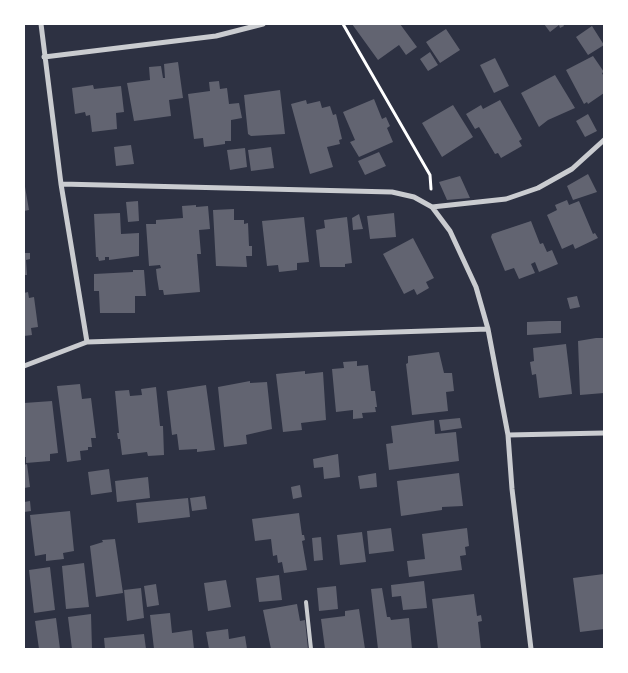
<!DOCTYPE html>
<style>
body{margin:0}
#map{position:relative;width:628px;height:673px;overflow:hidden;background:#2d3142;font-family:"Archivo Narrow",sans-serif}
canvas{display:block}
.frame{position:absolute;inset:0;border:25px solid #fff;pointer-events:none}
</style>
<div id="map">
<canvas width="628" height="673"></canvas>
<div class="frame"></div>
</div>
<script>
const g = document.querySelector('canvas').getContext('2d');
g.lineJoin = 'round';
function paint(path, color) { g.fillStyle = color; g.fill(path, 'evenodd'); }
const toPath = rows => new Path2D(rows.map(r => 'M' + r).join(''));
function stroke(path, color, width, dash) { g.strokeStyle = color; g.lineWidth = width; g.lineCap = dash ? 'butt' : 'round'; g.setLineDash(dash || []); g.stroke(path); }
paint(toPath([
 [352,24,400,24,417,47,406,55,399,45,378,60],
 [544,24,563,24,564,26,560,28,559,25,550,32],
 [592,26,604,45,588,55,576,37],
 [446,29,460,50,440,63,426,42],
 [430,52,438,65,428,71,420,59],
 [593,56,604,72,602,73,604,77,604,93,588,104,587,102,584,104,566,70],
 [495,58,509,86,494,93,480,65],
 [178,62,183,98,169,100,171,116,134,121,127,83,150,80,149,67,161,66,163,78,165,78,164,64],
 [555,75,575,108,548,120,539,127,521,93],
 [219,81,220,89,227,88,229,104,239,103,242,118,231,120,231,141,225,141,225,144,204,147,203,138,194,139,188,94,210,91,209,82],
 [93,85,94,89,121,86,124,112,116,113,117,129,92,132,90,115,86,116,85,112,75,114,72,88],
 [280,90,285,134,251,136,248,134,244,95],
 [374,99,382,119,386,117,390,126,387,128,393,142,359,157,350,142,355,140,343,112],
 [306,100,307,104,320,101,322,108,330,106,333,115,336,114,342,139,339,140,340,144,327,147,333,167,310,174,291,104],
 [500,100,522,139,519,141,522,146,501,158,498,153,495,154,479,127,475,129,466,114,481,105,483,109],
 [453,105,473,137,442,157,422,123],
 [588,114,597,131,585,137,576,121],
 [131,145,134,164,116,166,114,147],
 [271,147,274,168,251,171,248,150],
 [245,148,247,167,230,170,227,150],
 [379,152,386,166,365,175,358,161],
 [588,174,597,192,573,200,567,186],
 [460,176,470,198,447,200,439,182],
 [24,181,29,210,24,211],
 [567,200,569,205,579,201,593,234,595,233,598,238,575,249,573,244,562,249,547,215,557,210,555,205],
 [138,201,139,221,128,222,126,202],
 [196,205,196,207,208,206,210,229,199,230,201,254,197,254,200,292,164,295,163,290,159,290,157,278,156,269,161,268,160,265,149,266,146,224,156,224,156,220,183,218,182,206],
 [234,209,234,220,244,220,244,224,248,223,249,246,252,246,252,256,246,256,247,267,216,266,213,210],
 [120,213,121,234,139,233,139,256,109,260,109,257,105,257,105,260,99,261,98,257,96,257,94,214],
 [394,213,396,237,370,239,367,216],
 [359,214,363,229,353,230,352,218],
 [304,217,309,262,297,263,297,270,279,272,278,265,267,266,262,221],
 [347,217,352,263,345,264,345,267,320,267,316,230,325,228,324,220],
 [531,221,540,244,543,243,547,252,552,250,558,264,539,272,535,262,531,264,535,273,519,279,514,268,505,271,491,237,492,234],
 [413,238,434,278,426,282,429,288,417,295,414,289,404,294,383,254],
 [24,253,30,253,30,259,26,260,27,275,24,275],
 [133,270,144,270,146,296,135,296,135,313,100,313,99,291,94,291,94,274,133,272],
 [28,292,29,298,34,297,38,327,31,328,32,335,24,336,24,293],
 [577,296,580,307,570,309,567,298],
 [549,321,561,321,561,333,527,335,527,322],
 [596,338,604,338,604,393,580,395,578,341],
 [566,344,572,394,539,398,536,374,532,375,530,362,534,361,533,348],
 [439,352,444,373,452,373,454,391,446,392,448,411,412,415,406,364,408,363,408,356],
 [357,361,357,366,368,365,371,391,375,391,377,407,375,407,376,412,362,413,363,418,353,419,353,410,336,412,332,369,344,368,343,362],
 [305,371,305,374,323,372,326,420,301,423,302,430,283,432,276,374],
 [250,381,250,383,267,382,272,429,246,435,247,444,224,447,218,387],
 [80,384,82,399,91,398,96,438,91,438,92,447,88,447,88,450,80,451,81,460,67,462,57,386],
 [206,385,215,450,197,452,197,449,179,450,177,434,172,435,167,391],
 [156,387,160,426,163,426,164,455,148,456,147,452,122,455,120,439,118,439,117,433,119,433,115,391,129,390,130,396,142,395,141,389],
 [52,401,58,453,50,454,50,461,26,463,26,457,24,457,24,403],
 [460,418,462,428,441,431,439,420],
 [434,420,435,434,456,432,459,461,389,470,386,444,393,443,391,426],
 [338,454,340,477,324,479,323,467,314,468,313,459],
 [27,464,30,487,24,488,24,465],
 [109,469,112,492,91,495,88,472],
 [376,473,377,487,360,489,358,476],
 [459,473,463,506,442,507,442,510,401,516,397,481],
 [148,477,150,498,117,502,115,481],
 [300,485,302,497,293,499,291,487],
 [205,496,207,509,192,511,190,498],
 [188,498,190,517,138,523,136,503],
 [30,501,31,511,24,512,24,502],
 [70,511,74,551,63,553,64,559,46,561,46,554,35,556,30,515],
 [299,513,302,535,304,535,305,540,302,541,307,570,284,573,282,562,278,563,277,555,273,556,271,539,255,541,252,519],
 [391,528,394,551,369,554,367,531],
 [467,528,469,546,465,547,466,555,460,556,462,570,409,577,407,561,425,559,422,534],
 [362,532,366,562,340,565,337,535],
 [321,537,323,560,314,561,312,538],
 [115,539,123,593,96,597,90,546,103,542,102,540],
 [84,563,89,607,66,609,62,566],
 [50,567,55,610,34,613,29,570],
 [604,574,604,629,580,632,573,578],
 [279,575,282,600,259,602,256,578],
 [226,580,231,607,208,611,204,583],
 [424,581,427,608,403,610,401,596,392,597,391,585],
 [156,584,159,605,147,607,144,586],
 [336,586,338,609,319,611,317,588],
 [141,588,144,618,127,621,124,590],
 [382,588,387,617,390,617,391,620,409,618,412,649,378,649,371,589],
 [474,594,477,616,481,615,482,621,478,622,481,649,438,649,432,599],
 [297,604,300,621,305,620,308,649,271,649,263,610],
 [359,609,365,649,325,649,321,619,345,616,345,611],
 [170,613,172,633,192,630,194,649,154,649,150,615],
 [91,614,92,649,72,649,68,617],
 [56,618,60,649,39,649,35,621],
 [228,629,229,639,245,636,247,649,209,649,206,632],
 [144,634,146,649,105,649,104,638]
]), '#626471');
stroke(toPath([
 [343,24,430,175,431,189]
]), '#fff', 3);
stroke(toPath([
 [306,602,311,649]
]), '#caccd0', 4);
stroke(toPath([
 [41,24,61,184,87,342],
 [44,57,216,36,263,24],
 [61,184,392,192,414,197,432,207,450,231,476,287,488,329,508,435,512,489,531,649],
 [432,207,506,199,538,188,572,169,604,140],
 [24,366,87,342,488,329],
 [508,435,604,433]
]), '#caccd0', 5);
</script>
